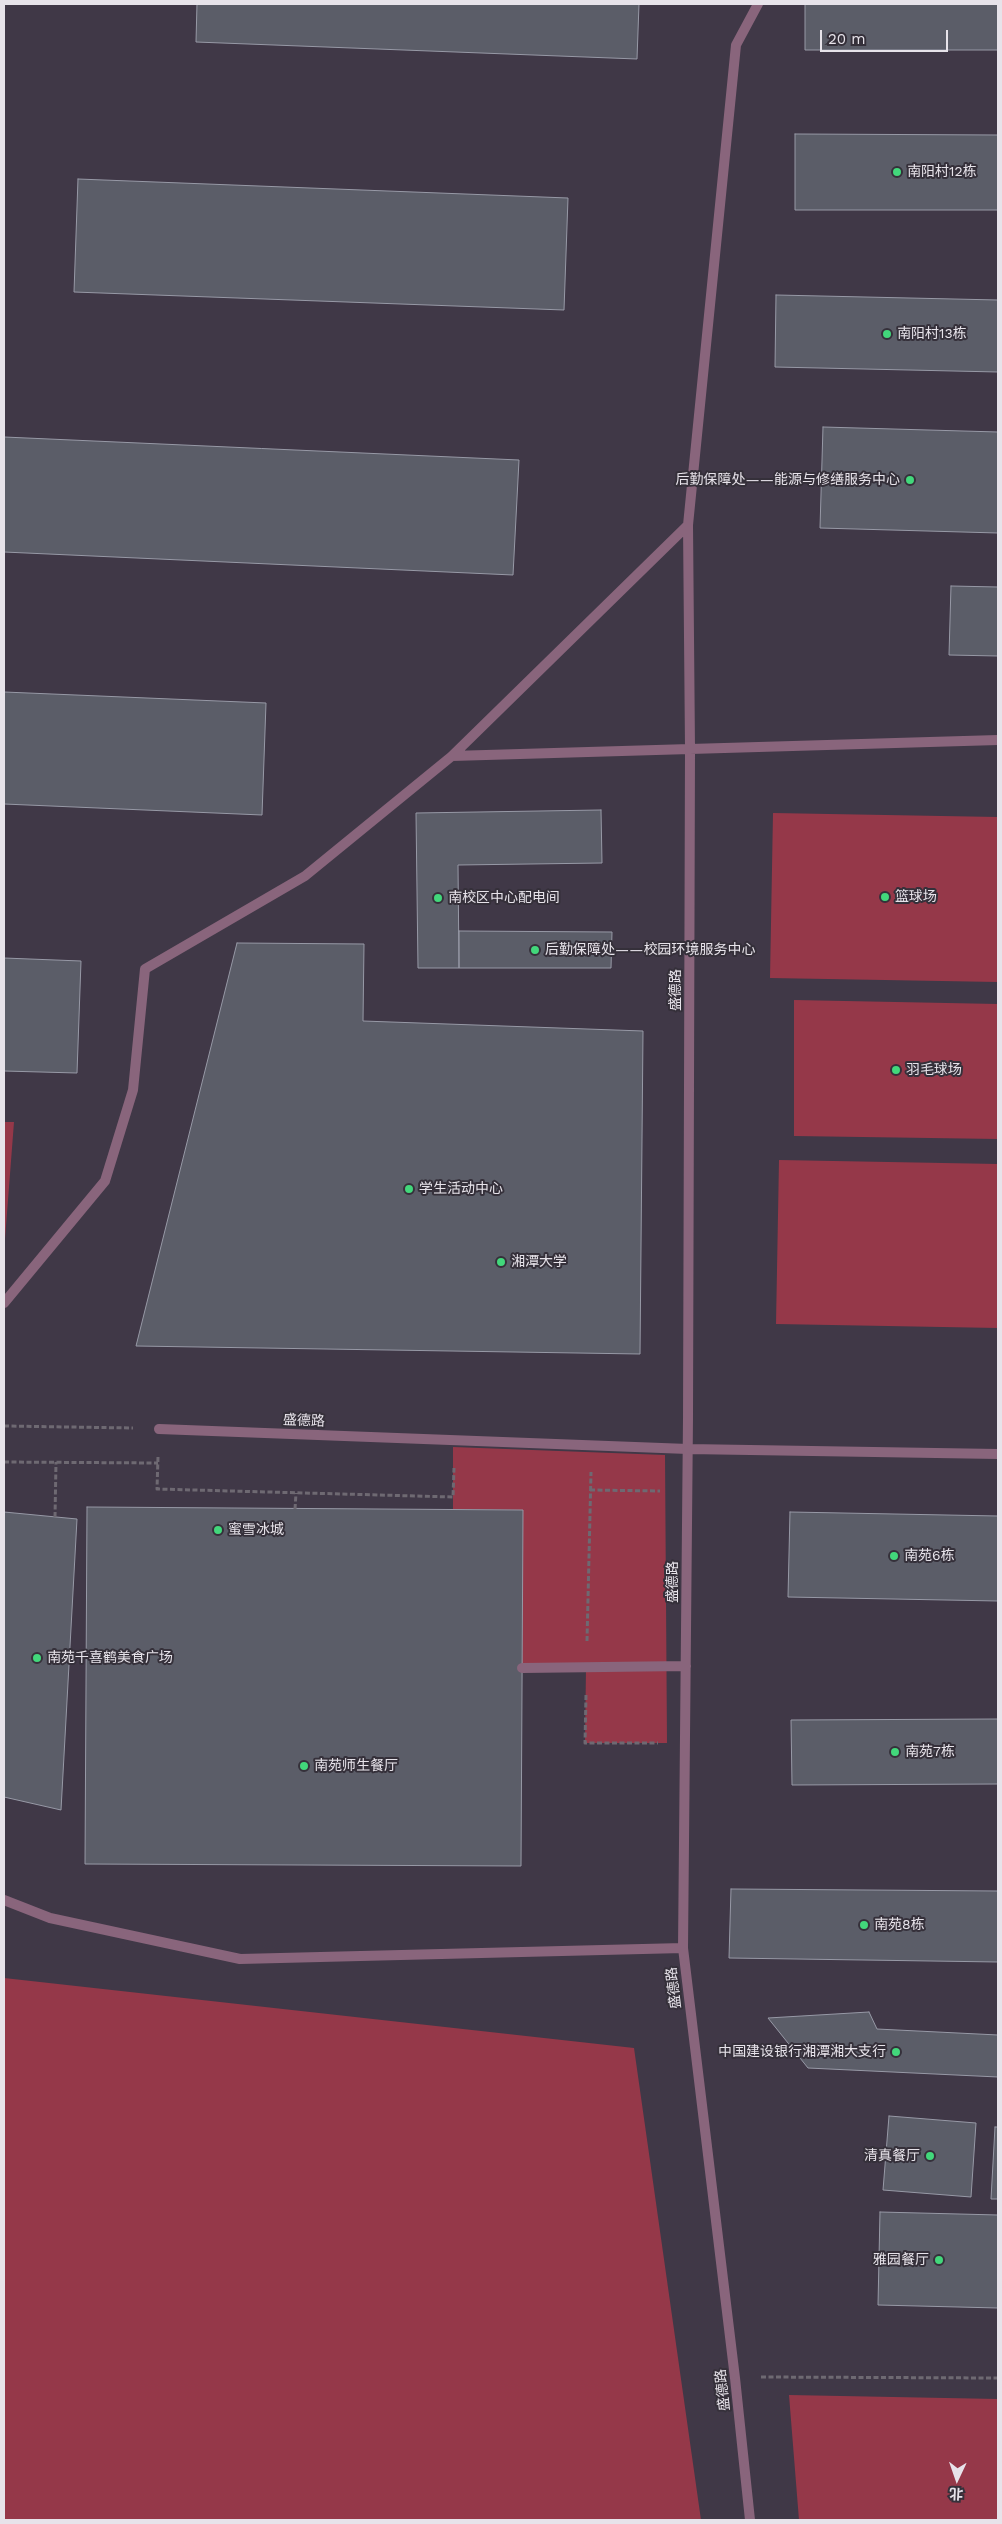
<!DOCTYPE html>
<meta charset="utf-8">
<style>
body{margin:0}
#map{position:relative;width:1002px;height:2524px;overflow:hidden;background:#35303a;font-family:"Work Sans","Noto Sans SC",sans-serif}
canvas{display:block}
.frame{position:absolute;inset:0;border:5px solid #e7e3ea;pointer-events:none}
.north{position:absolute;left:932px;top:2454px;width:50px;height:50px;-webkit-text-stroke:4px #35303a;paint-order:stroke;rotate:183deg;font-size:14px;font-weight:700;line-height:20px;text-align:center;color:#e7e3ea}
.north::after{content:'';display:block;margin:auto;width:18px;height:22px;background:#e7e3ea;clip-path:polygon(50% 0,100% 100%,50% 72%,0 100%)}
.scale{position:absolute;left:820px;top:30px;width:128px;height:22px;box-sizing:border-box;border:2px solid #e7e3ea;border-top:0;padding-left:6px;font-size:15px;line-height:18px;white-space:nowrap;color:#e7e3ea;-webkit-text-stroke:4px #35303a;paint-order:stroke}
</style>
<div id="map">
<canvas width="1002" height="2524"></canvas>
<div class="frame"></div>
<div class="north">北</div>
<div class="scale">20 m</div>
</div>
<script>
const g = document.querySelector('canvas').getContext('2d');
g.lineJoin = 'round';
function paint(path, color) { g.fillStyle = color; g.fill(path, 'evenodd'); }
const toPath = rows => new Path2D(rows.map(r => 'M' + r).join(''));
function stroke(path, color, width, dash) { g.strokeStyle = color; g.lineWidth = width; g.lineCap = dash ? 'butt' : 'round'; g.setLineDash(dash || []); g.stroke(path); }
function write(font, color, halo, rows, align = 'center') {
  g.font = font + ' "Work Sans","Noto Sans SC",sans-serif'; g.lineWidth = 4; g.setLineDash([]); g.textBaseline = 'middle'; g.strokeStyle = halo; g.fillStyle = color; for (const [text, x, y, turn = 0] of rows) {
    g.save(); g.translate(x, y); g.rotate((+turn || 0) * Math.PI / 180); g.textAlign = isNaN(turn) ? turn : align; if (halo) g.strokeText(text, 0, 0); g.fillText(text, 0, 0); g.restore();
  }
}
paint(toPath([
 [4,4,998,4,998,2520,4,2520]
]), '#403847');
paint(toPath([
 [773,813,998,817,998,982,770,978],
 [794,1000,998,1004,998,1139,794,1136],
 [4,1122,14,1122,4,1252],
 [779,1160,998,1164,998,1328,776,1324],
 [453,1447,665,1455,667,1743,585,1743,586,1668,522,1668,523,1510,453,1509],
 [4,1978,634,2048,701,2520,4,2520],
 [789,2395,998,2399,998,2520,799,2520]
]), '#953849');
const building = toPath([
 [197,4,639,4,637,59,196,42,197,4],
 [805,4,998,4,998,50,805,50,805,4],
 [795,134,998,135,998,210,795,210,795,134],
 [78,179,568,198,564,310,74,292,78,179],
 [776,295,998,300,998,372,775,367,776,295],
 [823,427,998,432,998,533,820,528,823,427],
 [4,437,519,460,513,575,4,552,4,437],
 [951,586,998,587,998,656,949,655,951,586],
 [4,692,266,703,262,815,4,804,4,692],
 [601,810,602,863,458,865,459,968,418,968,416,813,601,810],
 [459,931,612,932,611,968,459,968,459,931],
 [237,943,364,944,363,1021,643,1031,640,1354,136,1346,237,943],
 [4,958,81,961,77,1073,4,1071,4,958],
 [87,1507,523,1510,521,1866,85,1864,87,1507],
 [4,1512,77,1519,61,1810,4,1797,4,1512],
 [790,1512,998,1516,998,1601,788,1597,790,1512],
 [998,1719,998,1784,792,1785,791,1720,998,1719],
 [731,1889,998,1891,998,1962,729,1958,731,1889],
 [869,2012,877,2029,998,2035,998,2077,808,2068,768,2018,869,2012],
 [889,2116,976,2123,971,2197,883,2190,889,2116],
 [995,2127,998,2127,998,2199,991,2199,995,2127],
 [880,2212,998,2215,998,2308,878,2305,880,2212]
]);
paint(building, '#5b5d68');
stroke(building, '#9799a6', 1);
stroke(toPath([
 [4,1426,133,1428],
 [158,1457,157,1489,453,1497,454,1468],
 [4,1462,158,1463],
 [590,1490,660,1491],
 [295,1509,296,1493],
 [55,1517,56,1462],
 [587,1641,591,1472],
 [586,1695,585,1743,658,1743],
 [761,2377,998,2378]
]), '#6e6972', 3, [5, 2.5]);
stroke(toPath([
 [159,1429,688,1449]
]), '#89657c', 10);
stroke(toPath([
 [452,756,690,749,688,525],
 [4,1303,105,1181,133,1090,145,969,305,876,452,756,688,525,736,45,758,4],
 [688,1449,998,1454],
 [522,1668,686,1666],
 [4,1900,50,1918,240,1959,683,1948],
 [750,2520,735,2378,683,1948,688,1418,690,749,998,740]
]), '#89657c', 10);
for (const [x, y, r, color] of [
 [897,172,5,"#42d77b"],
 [887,334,5,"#42d77b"],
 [910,480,5,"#42d77b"],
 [885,897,5,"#42d77b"],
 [438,898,5,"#42d77b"],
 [535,950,5,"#42d77b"],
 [896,1070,5,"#42d77b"],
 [409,1189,5,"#42d77b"],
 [501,1262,5,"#42d77b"],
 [218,1530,5,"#42d77b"],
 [894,1556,5,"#42d77b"],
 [37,1658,5,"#42d77b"],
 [895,1752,5,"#42d77b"],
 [304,1766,5,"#42d77b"],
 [864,1925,5,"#42d77b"],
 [896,2052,5,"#42d77b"],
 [930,2156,5,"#42d77b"],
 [939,2260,5,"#42d77b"]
]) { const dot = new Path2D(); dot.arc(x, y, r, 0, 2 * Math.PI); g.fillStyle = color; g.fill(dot); stroke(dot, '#35303a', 2); }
write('14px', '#e7e3ea', '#35303a', [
 ["南阳村12栋",907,172],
 ["南阳村13栋",897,334],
 ["后勤保障处——能源与修缮服务中心",900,480,"right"],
 ["篮球场",895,897],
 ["南校区中心配电间",448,898],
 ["后勤保障处——校园环境服务中心",545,950],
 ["羽毛球场",906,1070],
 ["学生活动中心",419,1189],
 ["湘潭大学",511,1262],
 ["蜜雪冰城",228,1530],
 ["南苑6栋",904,1556],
 ["南苑千喜鹤美食广场",47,1658],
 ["南苑7栋",905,1752],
 ["南苑师生餐厅",314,1766],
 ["南苑8栋",874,1925],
 ["中国建设银行湘潭湘大支行",886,2052,"right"],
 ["清真餐厅",920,2156,"right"],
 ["雅园餐厅",929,2260,"right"]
], 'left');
write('14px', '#e7e3ea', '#35303a', [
 ["盛德路",676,990,-90],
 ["盛德路",304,1421,2],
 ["盛德路",673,1582,-90],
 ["盛德路",674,1988,-97],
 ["盛德路",723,2390,-96]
]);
</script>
